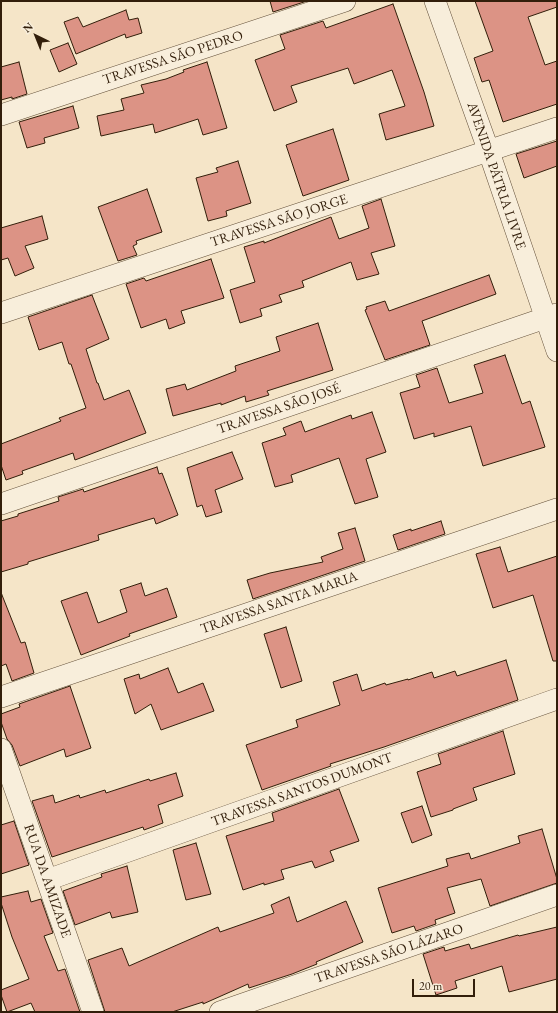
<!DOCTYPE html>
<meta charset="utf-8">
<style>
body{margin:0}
#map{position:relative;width:558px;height:1013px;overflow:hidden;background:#f5e5c8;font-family:"EB Garamond",serif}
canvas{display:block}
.frame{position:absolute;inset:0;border:2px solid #321e0a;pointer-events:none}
.north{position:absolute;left:16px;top:16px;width:40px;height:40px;-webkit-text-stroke:3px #f8eedb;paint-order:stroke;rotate:317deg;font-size:11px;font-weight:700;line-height:16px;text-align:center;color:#321e0a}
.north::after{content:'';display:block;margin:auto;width:14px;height:18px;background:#321e0a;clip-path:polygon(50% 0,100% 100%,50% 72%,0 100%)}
.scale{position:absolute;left:412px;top:979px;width:63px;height:18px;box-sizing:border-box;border:2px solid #321e0a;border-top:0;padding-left:5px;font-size:12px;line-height:14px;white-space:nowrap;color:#321e0a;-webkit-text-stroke:3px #f8eedb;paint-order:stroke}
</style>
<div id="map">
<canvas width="558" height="1013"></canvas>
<div class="frame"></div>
<div class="north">N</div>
<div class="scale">20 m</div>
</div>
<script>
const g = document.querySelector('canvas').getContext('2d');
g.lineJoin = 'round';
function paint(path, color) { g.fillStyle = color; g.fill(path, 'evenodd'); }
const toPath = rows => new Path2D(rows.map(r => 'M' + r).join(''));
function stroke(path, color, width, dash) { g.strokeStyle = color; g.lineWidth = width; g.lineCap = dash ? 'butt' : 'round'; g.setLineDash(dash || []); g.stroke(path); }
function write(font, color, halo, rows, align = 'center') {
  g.font = font + ' "EB Garamond",serif'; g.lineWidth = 3.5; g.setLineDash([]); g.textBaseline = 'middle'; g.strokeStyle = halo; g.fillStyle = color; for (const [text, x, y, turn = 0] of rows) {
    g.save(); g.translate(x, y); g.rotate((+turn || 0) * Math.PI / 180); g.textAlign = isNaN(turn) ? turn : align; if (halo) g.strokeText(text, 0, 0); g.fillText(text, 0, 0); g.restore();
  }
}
const building = toPath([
 [270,1,307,1,273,12,270,1],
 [475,1,557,1,557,7,528,17,545,65,557,61,557,104,503,122,489,80,482,82,474,58,493,51,475,1],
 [393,4,424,92,434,126,386,140,379,114,405,106,392,70,354,84,348,68,291,86,297,102,274,111,255,60,285,49,280,35,323,21,326,28,393,4],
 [126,10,129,20,138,18,142,33,126,38,125,34,76,54,64,22,78,17,83,27,126,10],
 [68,43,77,64,59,72,50,50,68,43],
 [19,62,27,94,12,99,12,97,1,100,1,67,19,62],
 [207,62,227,128,203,135,198,119,155,133,153,124,101,136,97,116,124,110,121,99,144,93,141,85,166,79,184,72,183,70,207,62],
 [73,106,79,128,44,138,45,143,27,148,19,122,73,106],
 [333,129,349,180,303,196,286,145,333,129],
 [557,141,557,166,524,178,516,154,557,141],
 [238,161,251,203,226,211,227,216,208,221,196,178,218,172,216,168,238,161],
 [147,189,162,232,136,241,137,244,133,246,137,255,118,261,98,207,147,189],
 [381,199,395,246,371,253,379,274,357,280,351,262,302,281,304,287,279,295,282,302,260,309,262,316,240,323,230,290,255,282,244,247,264,241,264,243,331,217,339,239,369,228,362,206,381,199],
 [42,216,48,239,25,246,34,268,15,276,8,258,1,260,1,228,42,216],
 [211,259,224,298,181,311,185,323,169,329,166,319,141,328,126,284,144,278,146,281,211,259],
 [489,275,496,294,422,321,430,345,385,360,365,310,367,309,366,307,385,301,389,311,489,275],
 [92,295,109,339,86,349,97,383,98,383,104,400,129,390,146,433,75,460,73,453,22,471,23,474,6,480,1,465,1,444,61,421,59,418,86,408,71,364,69,364,62,342,39,350,28,317,92,295],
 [318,323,333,370,267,391,269,395,246,402,245,396,221,405,221,403,173,416,166,389,185,384,187,390,236,371,235,366,280,351,276,337,318,323],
 [505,355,522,404,530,401,545,447,483,466,471,426,434,437,434,433,414,439,400,393,420,387,416,375,437,368,449,403,483,393,474,365,505,355],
 [372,412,386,452,366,459,378,497,355,504,339,458,291,475,293,482,275,487,262,443,286,435,283,428,301,421,305,432,351,415,352,419,372,412],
 [232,452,243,479,215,490,222,512,206,517,202,505,197,507,187,468,232,452],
 [157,467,159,474,162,473,178,515,156,524,154,518,98,535,99,540,28,562,28,564,1,572,1,521,18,516,18,514,59,501,58,497,83,489,84,492,157,467],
 [441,521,445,534,398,550,393,535,411,529,411,531,441,521],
 [355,528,365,561,253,599,247,580,270,573,323,562,321,557,343,549,338,533,355,528],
 [500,547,508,572,557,556,557,661,553,661,533,595,493,608,476,554,500,547],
 [141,583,145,596,167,588,177,617,129,634,130,636,81,655,61,601,87,592,98,623,127,612,120,590,141,583],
 [2,595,21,643,25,642,34,673,12,681,6,664,1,666,1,596,2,595],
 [286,627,302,681,281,688,264,634,286,627],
 [506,660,518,700,384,747,330,764,331,766,262,790,246,745,298,727,296,720,340,705,333,682,357,674,362,691,385,683,386,685,408,679,408,680,432,672,434,678,455,671,457,676,506,660],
 [168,668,178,693,203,683,214,711,161,730,151,704,135,714,124,679,139,674,140,679,168,668],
 [70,686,91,748,66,757,64,749,20,766,12,745,7,739,1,722,1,714,20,707,19,704,70,686],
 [503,731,515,774,473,788,477,800,453,809,453,810,431,817,417,772,441,764,438,754,503,731],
 [176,773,183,796,158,805,163,823,144,830,143,827,52,857,32,801,53,795,55,803,79,795,80,798,105,790,106,793,149,779,150,781,176,773],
 [339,789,359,841,330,851,334,861,315,868,312,861,281,870,284,879,264,885,264,883,243,890,226,836,274,821,272,813,339,789],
 [422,806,432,835,412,843,401,813,422,806],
 [14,821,29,865,1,874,1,825,14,821],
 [542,829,557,879,557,883,490,906,481,879,447,888,455,913,435,920,436,924,416,931,414,926,392,933,378,888,448,866,446,859,469,853,471,859,520,843,518,836,542,829],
 [196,843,211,894,186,900,173,850,196,843],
 [127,866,138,912,112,918,110,912,75,925,63,891,102,877,101,874,127,866],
 [28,891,31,902,41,899,53,933,44,936,58,971,65,969,80,1012,35,1012,31,1003,7,1012,1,995,1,990,29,979,12,937,1,903,1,897,28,891],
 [289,897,297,922,346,901,363,942,316,962,317,964,292,974,249,988,248,984,203,1004,203,1002,172,1012,105,1012,88,960,122,948,129,966,218,927,220,932,274,913,271,905,289,897],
 [557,927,557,979,509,992,502,966,455,981,457,988,436,995,423,954,444,947,445,951,469,944,471,949,518,935,519,936,557,927]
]);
paint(building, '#dc9385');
stroke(building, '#321e0a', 1);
const minor = toPath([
 [435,1,489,152,557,351],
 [1,115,345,1],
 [1,313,557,128],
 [1,504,557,314],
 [1,697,557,509],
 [1,749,93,1012],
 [47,880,557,699],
 [220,1012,557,895]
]);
stroke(minor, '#63503a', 22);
stroke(minor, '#f8eedb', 21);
write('14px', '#321e0a', '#f8eedb', [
 ["TRAVESSA SÃO PEDRO",173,58,-18],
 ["AVENIDA PÁTRIA LIVRE",496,176,71],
 ["TRAVESSA SÃO JORGE",279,221,-18],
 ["TRAVESSA SÃO JOSÉ",279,409,-19],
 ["TRAVESSA SANTA MARIA",279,603,-19],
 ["TRAVESSA SANTOS DUMONT",302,790,-20],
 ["RUA DA AMIZADE",47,881,71],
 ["TRAVESSA SÃO LÁZARO",389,954,-19]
]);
</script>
